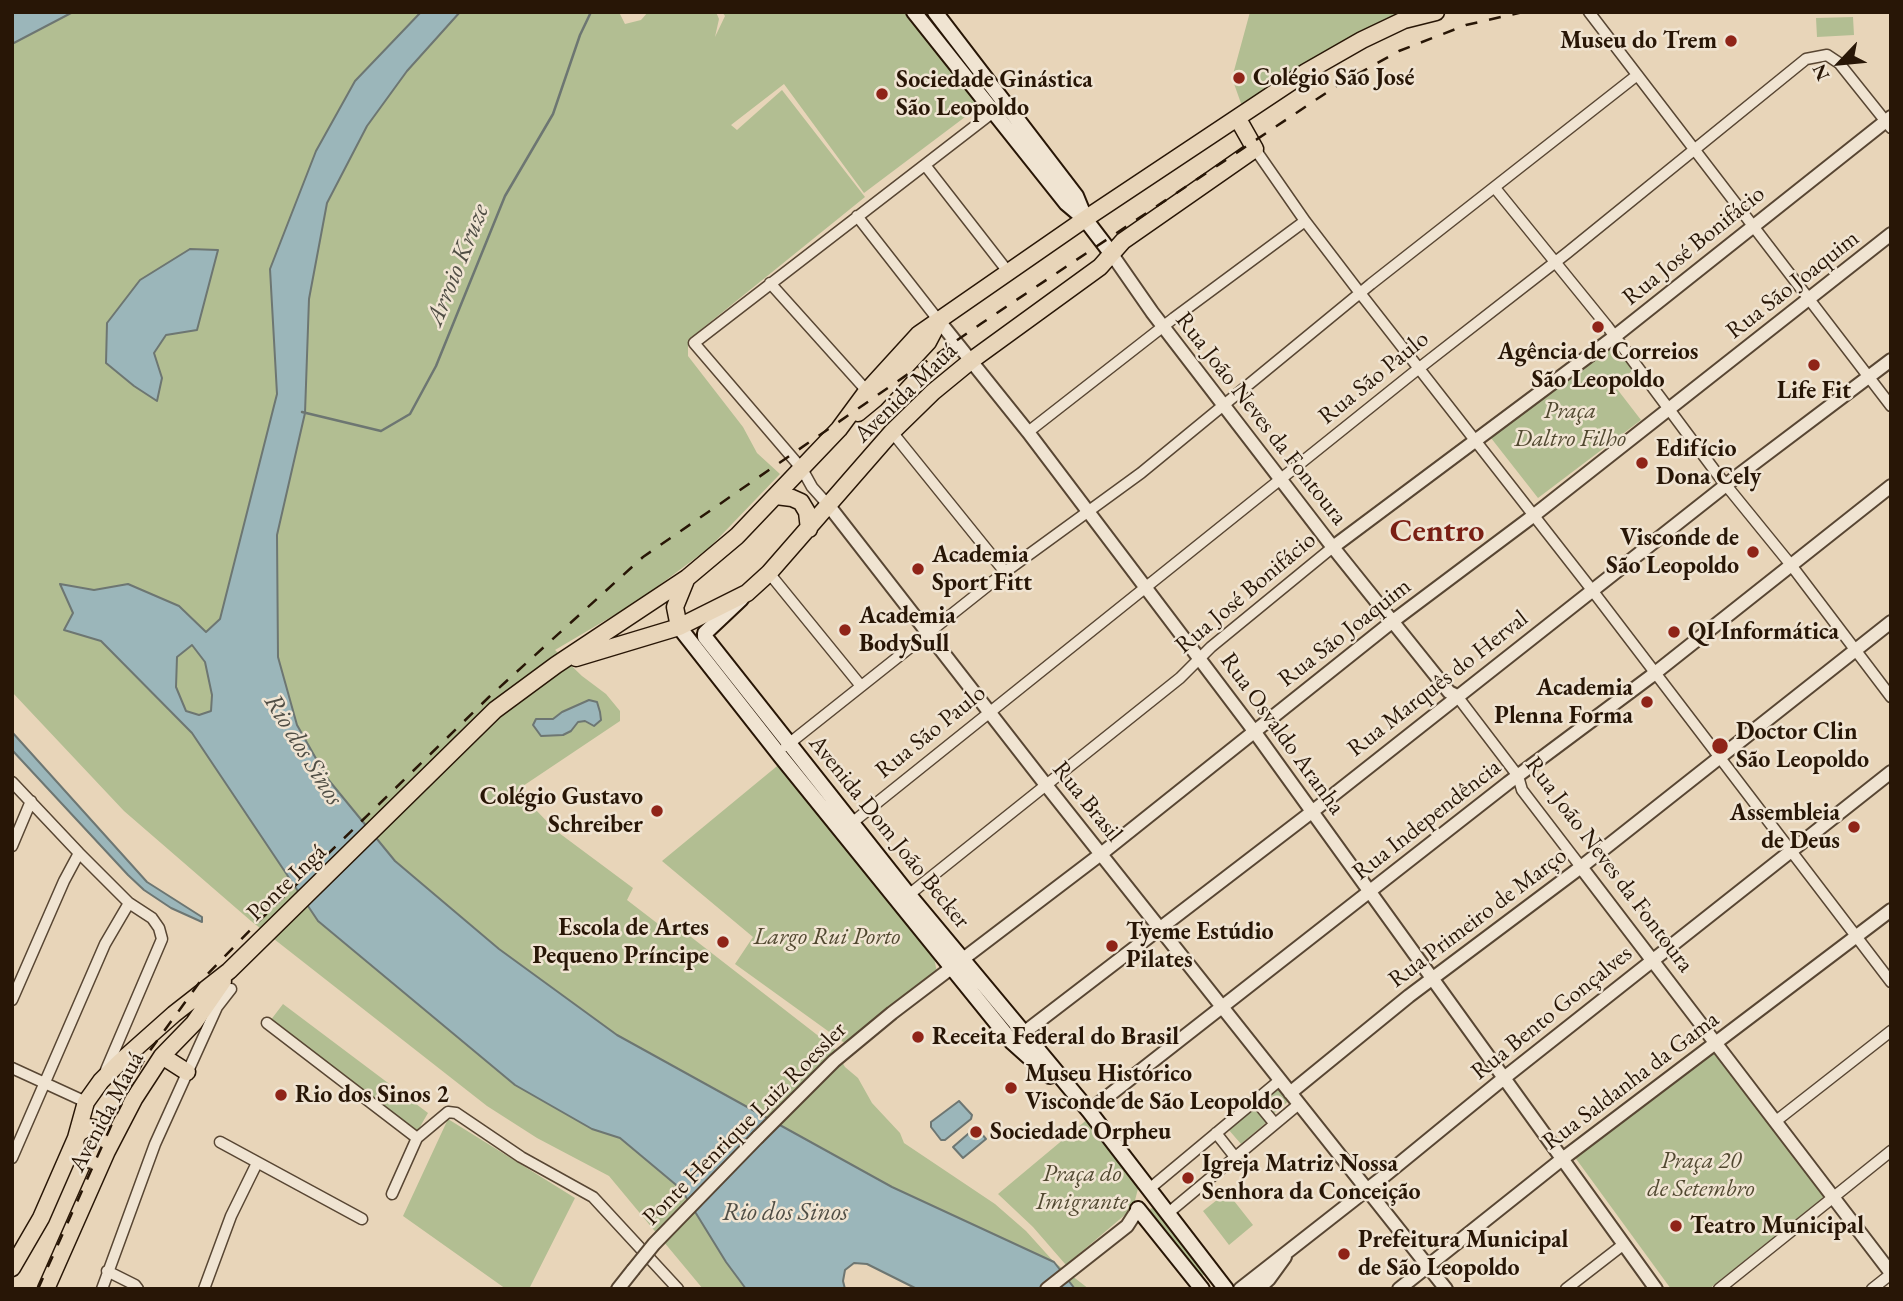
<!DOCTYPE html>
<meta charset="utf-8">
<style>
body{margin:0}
#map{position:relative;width:1903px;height:1301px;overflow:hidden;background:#e8d5b9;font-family:"EB Garamond",serif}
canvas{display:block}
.frame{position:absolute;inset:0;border:14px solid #281606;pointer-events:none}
.north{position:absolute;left:1805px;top:28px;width:70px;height:70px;-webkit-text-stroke:5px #f0e4d2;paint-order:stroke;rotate:244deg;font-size:19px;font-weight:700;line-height:28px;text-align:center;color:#281606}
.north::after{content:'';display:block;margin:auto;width:24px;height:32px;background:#281606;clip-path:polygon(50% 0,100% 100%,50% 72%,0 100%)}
</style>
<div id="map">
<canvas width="1903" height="1301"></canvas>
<div class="frame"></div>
<div class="north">N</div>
</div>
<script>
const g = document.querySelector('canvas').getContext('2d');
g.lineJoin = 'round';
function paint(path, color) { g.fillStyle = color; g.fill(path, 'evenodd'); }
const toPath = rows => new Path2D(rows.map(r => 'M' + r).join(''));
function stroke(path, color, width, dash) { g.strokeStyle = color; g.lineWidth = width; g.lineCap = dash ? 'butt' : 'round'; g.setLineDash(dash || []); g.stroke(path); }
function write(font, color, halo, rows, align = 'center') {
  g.font = font + ' "EB Garamond",serif'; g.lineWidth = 5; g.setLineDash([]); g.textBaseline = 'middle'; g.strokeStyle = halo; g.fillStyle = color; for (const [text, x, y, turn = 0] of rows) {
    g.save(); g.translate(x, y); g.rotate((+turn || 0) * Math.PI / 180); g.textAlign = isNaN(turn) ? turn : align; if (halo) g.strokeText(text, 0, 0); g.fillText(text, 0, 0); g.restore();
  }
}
paint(toPath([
 [73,12,421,12,355,81,270,269,277,394,220,619,206,632,179,606,128,584,94,590,61,585,73,613,192,733,318,921,515,1085,592,1129,620,1138,682,1189,726,1262,746,1289,703,1289,609,1176,537,1138,487,1106,251,921,124,811,12,692,12,44],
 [217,250,197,329,166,335,154,354,157,400,134,386,106,363],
 [460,12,619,12,625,24,641,20,648,12,716,12,719,19,715,37,725,16,722,12,911,12,981,105,864,193,784,84,731,125,737,130,782,90,865,197,688,340,688,356,743,427,757,453,780,474,709,548,638,601,555,650,582,676,606,694,620,711,620,721,517,790,555,830,633,888,627,900,666,930,673,923,834,1048,845,1067,858,1078,872,1103,900,1133,904,1143,995,1204,1026,1231,1054,1262,1089,1289,1075,1289,1054,1262,892,1187,617,1035,499,949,395,861,327,778,297,725,278,657,277,535,305,413,309,299,327,203,367,126,406,71],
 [589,700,585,721,578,722,563,735,541,736,536,720,553,719,562,712],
 [1250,12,1416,12,1243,109,1232,78],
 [1853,17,1854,35,1817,37,1816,18],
 [1615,340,1636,368,1614,385,1641,420,1538,498,1491,438],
 [192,645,205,662,212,695,211,711,199,715,186,712,176,687,177,657],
 [782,762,926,942,934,958,937,972,846,1044,735,964,753,937,662,861],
 [283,1004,428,1113,417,1132,270,1021],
 [1717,1046,1829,1193,1709,1289,1671,1289,1574,1156],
 [1281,1085,1292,1098,1271,1116,1260,1103],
 [1255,1105,1268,1121,1241,1144,1228,1129],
 [1089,1118,1140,1181,1133,1208,1066,1265,1033,1227,998,1194],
 [448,1119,575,1198,529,1289,506,1289,403,1216],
 [1227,1192,1253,1225,1229,1245,1203,1211],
 [1155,1207,1209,1272,1200,1277,1152,1216,1150,1209]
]), '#b2be92');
const water = toPath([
 [12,12,73,12,12,44,12,12],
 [421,12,460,12,407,71,367,126,327,203,309,299,305,413,277,535,278,657,297,725,327,778,395,861,499,949,617,1035,892,1187,1054,1262,1075,1289,917,1289,867,1264,854,1263,845,1270,843,1281,845,1289,746,1289,726,1262,681,1189,620,1138,592,1129,515,1085,318,921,192,733,101,641,64,630,73,613,60,584,94,590,128,584,179,606,206,632,220,619,277,394,270,269,316,151,355,81,421,12],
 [192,645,205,662,212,695,211,711,199,715,186,711,176,687,177,657,192,645],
 [190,249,218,250,197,330,166,335,154,353,162,378,157,401,134,386,106,363,107,323,140,280,190,249],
 [589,700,597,702,600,712,601,720,594,726,585,721,578,722,571,731,563,735,541,736,533,725,536,719,553,719,562,712,589,700],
 [12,732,147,882,202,917,202,922,171,908,144,890,128,875,12,750,12,732],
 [959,1101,972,1115,971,1119,945,1140,941,1140,931,1127,931,1122,959,1101],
 [976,1127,986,1139,963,1158,953,1147,976,1127]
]);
paint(water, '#9bb6ba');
stroke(water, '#6d7672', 2);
stroke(toPath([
 [302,412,381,431,410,414,436,366,505,196,553,114,580,35,591,12]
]), '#6d7672', 2.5);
const minor = toPath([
 [1589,12,1891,406],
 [1255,149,1305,221,1360,293,1592,590,1891,982],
 [925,165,1009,273],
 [1495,188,1607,326,1721,479,1791,565,1891,697],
 [857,216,939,321],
 [770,283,867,391],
 [892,432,1005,572],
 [1028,432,1174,318,1305,221],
 [829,506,812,487,802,469,694,343,992,113],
 [769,573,861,686],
 [1457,696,1518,776,1522,790,1581,867],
 [786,746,1005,572,1141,473,1371,284,1636,76],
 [12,782,79,853,129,903,152,918,159,928,162,939,106,1070],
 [848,826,1418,369,1567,253,1806,59,1827,55,1839,63,1891,128],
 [12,846,31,801],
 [906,897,1180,678,1211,647,1333,547],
 [12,1000,64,881,79,853],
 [267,1023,417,1138],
 [12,1068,86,1102],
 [1256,1101,1275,1124],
 [1776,1121,1891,1031],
 [1216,1133,1235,1157],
 [220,1142,362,1219],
 [12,1158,105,944,129,903],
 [1148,1190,1280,1080],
 [392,1194,417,1138,448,1112,456,1113,521,1157,593,1197,678,1289],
 [1167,1214,1299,1104],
 [107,1271,135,1285,138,1289],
 [102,1289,155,1144,217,1007,231,989],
 [204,1289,231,1216,257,1163],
 [1566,1289,1624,1244],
 [1719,1289,1891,1151],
 [1872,1289,1891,1274]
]);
const tertiary = toPath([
 [1111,253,1152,312,1328,541,1449,692,1457,696],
 [939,321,1028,432,1254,731,1656,1289],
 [829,506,1046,785,1446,1289],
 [1333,547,1614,337,1891,117],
 [1581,867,1891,1273],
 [1017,1038,1313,811,1740,474,1891,360],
 [1290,1093,1409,996,1581,867,1891,622],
 [1089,1111,1508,783,1650,677,1891,486],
 [758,1137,834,1061,892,1013,1101,854,1393,621,1533,516,1891,234],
 [618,1289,633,1270],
 [1047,1289,1127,1226,1138,1209],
 [1240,1289,1383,1177,1504,1078,1891,772],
 [1258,1289,1269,1279,1285,1257],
 [1399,1289,1561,1160,1891,910]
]);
const secondary = toPath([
 [914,12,1066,203,1085,219,1111,253],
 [935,12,1076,196,1085,218],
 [741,599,705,633,705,637,909,895,1089,1111,1226,1289],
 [679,627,782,758,1012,1042,1050,1076],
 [1138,1209,1202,1289]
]);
const primary = toPath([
 [858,413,875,399,928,342,938,323],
 [776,496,792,498,801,502,807,512,809,529],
 [679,627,675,607,686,580],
 [576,658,679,627,747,593,769,573,892,432,933,392,972,360,1100,267,1123,241,1255,149,1238,119],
 [162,1056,187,1072],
 [76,1138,79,1133,89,1127,100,1129,107,1139,108,1145,104,1155,95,1160,86,1159,78,1153,75,1143,76,1138,86,1102,101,1081,120,1062,174,1014,229,971,495,710,556,665,687,578,737,536,839,429,867,391,919,334,1085,219,1306,72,1362,40,1404,20,1436,12],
 [12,1268,41,1218,76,1138],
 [46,1289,107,1151,134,1099,162,1056,194,1023,223,981]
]);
stroke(minor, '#584633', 13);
stroke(tertiary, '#584633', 16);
stroke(secondary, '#281606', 18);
stroke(primary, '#281606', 19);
stroke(minor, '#f0e4d2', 10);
stroke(tertiary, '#f0e4d2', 12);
stroke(secondary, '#f0e4d2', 14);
stroke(primary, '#e8d5b9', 16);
stroke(toPath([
 [38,1289,115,1117,146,1056,199,983,258,922,489,697,643,557,982,323,1338,85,1399,51,1466,25,1523,12]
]), '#281606', 2.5, [12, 12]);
const tertiaryBridge = toPath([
 [633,1270,654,1244,758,1137]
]);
stroke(tertiaryBridge, '#584633', 16, []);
stroke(tertiaryBridge, '#f0e4d2', 12);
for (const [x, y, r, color] of [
 [1731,41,7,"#8f2418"],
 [1239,78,7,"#8f2418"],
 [882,94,7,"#8f2418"],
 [1598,327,7,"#8f2418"],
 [1814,365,7,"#8f2418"],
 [1642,463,7,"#8f2418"],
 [1753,552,7,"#8f2418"],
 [918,569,7,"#8f2418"],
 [845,630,7,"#8f2418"],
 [1674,632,7,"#8f2418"],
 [1647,702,7,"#8f2418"],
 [1720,746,9,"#8f2418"],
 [657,811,7,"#8f2418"],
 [1854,827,7,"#8f2418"],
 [723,942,7,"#8f2418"],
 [1112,946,7,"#8f2418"],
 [918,1037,7,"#8f2418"],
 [1011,1088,7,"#8f2418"],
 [281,1095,7,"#8f2418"],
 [976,1132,7,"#8f2418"],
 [1188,1178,7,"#8f2418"],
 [1676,1226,7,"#8f2418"],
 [1344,1254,7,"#8f2418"]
]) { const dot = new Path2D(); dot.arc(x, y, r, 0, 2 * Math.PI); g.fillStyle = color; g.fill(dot); stroke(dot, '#f0e4d2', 2.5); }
write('bold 24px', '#281606', '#f0e4d2', [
 ["Museu do Trem",1717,41,"right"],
 ["Colégio São José",1253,78],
 ["Sociedade Ginástica",896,80],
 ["São Leopoldo",896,108],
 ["Agência de Correios",1598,352,"center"],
 ["São Leopoldo",1598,380,"center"],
 ["Life Fit",1814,391,"center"],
 ["Edifício",1656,449],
 ["Dona Cely",1656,477],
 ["Visconde de",1739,538,"right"],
 ["São Leopoldo",1739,566,"right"],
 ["Academia",932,555],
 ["Sport Fitt",932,583],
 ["Academia",859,616],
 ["BodySull",859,644],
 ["QI Informática",1688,632],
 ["Academia",1633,688,"right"],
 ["Plenna Forma",1633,716,"right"],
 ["Doctor Clin",1736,732],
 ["São Leopoldo",1736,760],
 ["Colégio Gustavo",643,797,"right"],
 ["Schreiber",643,825,"right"],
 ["Assembleia",1840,813,"right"],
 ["de Deus",1840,841,"right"],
 ["Escola de Artes",709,928,"right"],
 ["Pequeno Príncipe",709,956,"right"],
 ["Tyeme Estúdio",1126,932],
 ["Pilates",1126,960],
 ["Receita Federal do Brasil",932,1037],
 ["Museu Histórico",1025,1074],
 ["Visconde de São Leopoldo",1025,1102],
 ["Rio dos Sinos 2",295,1095],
 ["Sociedade Orpheu",990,1132],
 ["Igreja Matriz Nossa",1202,1164],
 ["Senhora da Conceição",1202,1192],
 ["Teatro Municipal",1690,1226],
 ["Prefeitura Municipal",1358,1240],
 ["de São Leopoldo",1358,1268]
], 'left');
write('24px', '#281606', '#f0e4d2', [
 ["Rua José Bonifácio",1694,246,-39],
 ["Rua São Joaquim",1793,285,-38],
 ["Rua São Paulo",1374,378,-39],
 ["Avenida Mauá",906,393,-44],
 ["Rua João Neves da Fontoura",1261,419,52],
 ["Rua José Bonifácio",1246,593,-40],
 ["Rua São Joaquim",1345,633,-38],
 ["Rua Marquês do Herval",1438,684,-38],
 ["Rua São Paulo",931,732,-39],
 ["Rua Osvaldo Aranha",1282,734,54],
 ["Rua Brasil",1087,802,51],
 ["Rua Independência",1427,820,-38],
 ["Avenida Dom João Becker",889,832,51],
 ["Rua João Neves da Fontoura",1609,865,53],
 ["Ponte Ingá",287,883,-44],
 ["Rua Primeiro de Março",1478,918,-37],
 ["Rua Bento Gonçalves",1552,1013,-39],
 ["Rua Saldanha da Gama",1631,1081,-37],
 ["Avenida Mauá",107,1112,-62],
 ["Ponte Henrique Luiz Roessler",745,1124,-45]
]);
write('italic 24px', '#514830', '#f0e4d2', [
 ["Praça",1570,411],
 ["Daltro Filho",1570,439],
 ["Largo Rui Porto",827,937],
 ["Praça 20",1701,1161],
 ["de Setembro",1701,1189],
 ["Praça do",1082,1174],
 ["Imigrante",1082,1202]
]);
write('italic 26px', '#504e45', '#f0e4d2', [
 ["Arroio Kruze",458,265,-68],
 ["Rio dos Sinos",303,750,58],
 ["Rio dos Sinos",785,1213]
]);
write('bold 32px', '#7a1f14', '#f0e4d2', [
 ["Centro",1437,532]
]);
</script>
